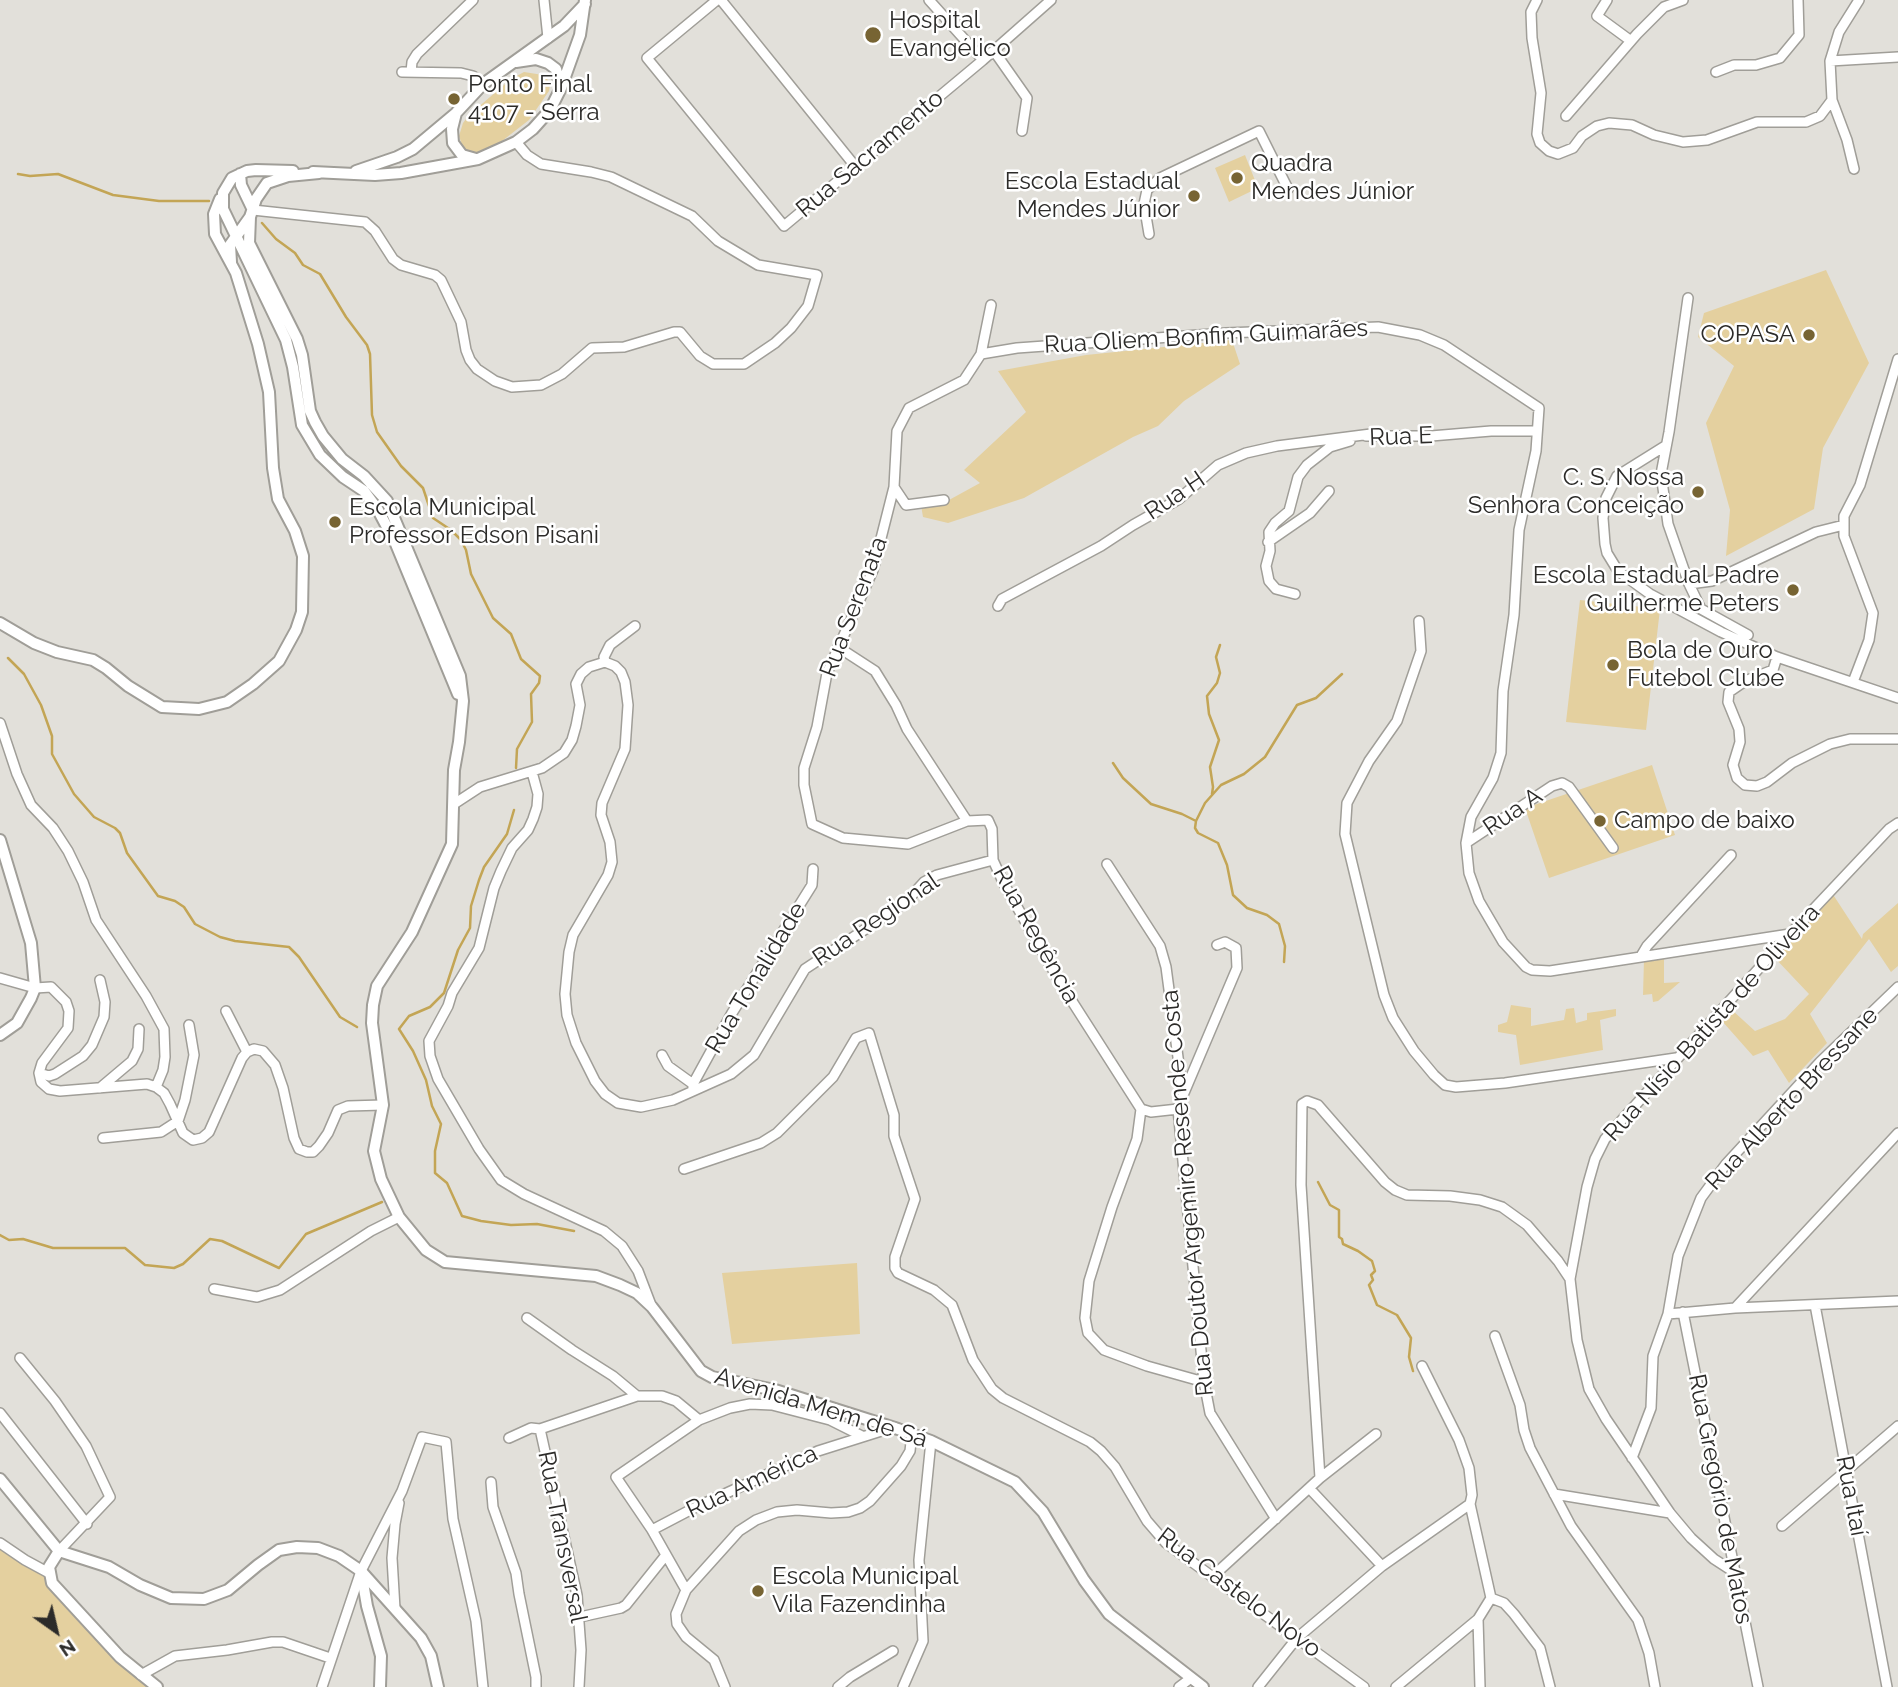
<!DOCTYPE html>
<meta charset="utf-8">
<style>
body{margin:0}
#map{position:relative;width:1898px;height:1687px;overflow:hidden;background:#e2e0da;font-family:Raleway,sans-serif}
canvas{display:block}
.north{position:absolute;left:21px;top:1596px;width:70px;height:70px;-webkit-text-stroke:5px #fff;paint-order:stroke;rotate:146deg;font-size:19px;font-weight:700;line-height:28px;text-align:center;color:#2c2b29}
.north::after{content:'';display:block;margin:auto;width:24px;height:32px;background:#2c2b29;clip-path:polygon(50% 0,100% 100%,50% 72%,0 100%)}
</style>
<div id="map">
<canvas width="1898" height="1687"></canvas>
<div class="north">N</div>
</div>
<script>
const g = document.querySelector('canvas').getContext('2d');
g.lineJoin = 'round';
function paint(path, color) { g.fillStyle = color; g.fill(path, 'evenodd'); }
const toPath = rows => new Path2D(rows.map(r => 'M' + r).join(''));
function stroke(path, color, width, dash) { g.strokeStyle = color; g.lineWidth = width; g.lineCap = dash ? 'butt' : 'round'; g.setLineDash(dash || []); g.stroke(path); }
function write(font, color, halo, rows, align = 'center') {
  g.font = font + ' Raleway,sans-serif'; g.lineWidth = 5; g.setLineDash([]); g.textBaseline = 'middle'; g.strokeStyle = halo; g.fillStyle = color; for (const [text, x, y, turn = 0] of rows) {
    g.save(); g.translate(x, y); g.rotate((+turn || 0) * Math.PI / 180); g.textAlign = isNaN(turn) ? turn : align; if (halo) g.strokeText(text, 0, 0); g.fillText(text, 0, 0); g.restore();
  }
}
paint(toPath([
 [524,72,543,75,548,80,550,85,549,91,529,120,502,141,482,152,476,154,463,148,459,136,463,123,469,115,511,79],
 [1245,155,1258,188,1229,202,1215,168],
 [1826,270,1869,363,1823,448,1814,509,1726,556,1730,510,1706,423,1734,366,1698,337,1704,313],
 [1232,340,1240,364,1184,401,1158,426,1133,437,1024,498,948,523,923,517,921,505,944,494,949,500,980,483,964,470,1026,412,998,371,1086,355],
 [1580,600,1660,609,1646,730,1566,722],
 [1652,765,1675,835,1549,878,1525,808],
 [1832,893,1862,939,1863,934,1898,903,1898,966,1891,972,1869,939,1810,1014,1827,1043,1789,1083,1768,1050,1753,1056,1722,1021,1732,1010,1755,1031,1785,1019,1809,994,1773,956],
 [1664,956,1664,983,1680,982,1658,1001,1653,1002,1652,994,1643,995,1644,959],
 [1511,1005,1531,1008,1531,1026,1564,1020,1566,1009,1574,1008,1576,1023,1587,1020,1587,1013,1616,1009,1616,1016,1600,1020,1603,1050,1520,1065,1516,1035,1498,1032,1498,1025,1507,1022],
 [857,1263,860,1334,732,1344,722,1273],
 [0,1549,44,1575,49,1585,151,1687,0,1687]
]), '#e4d09f');
stroke(toPath([
 [18,174,30,176,58,174,113,195,159,201,209,201],
 [262,223,276,239,295,253,303,265,320,274,346,317,367,345,370,354,372,415,377,432,401,466,423,488,433,518,451,530,461,540,466,550,471,574,493,618,511,634,521,659,540,676,539,683,531,694,532,722,517,749,516,768],
 [8,658,24,674,41,705,52,736,52,754,74,794,94,817,115,828,120,833,127,853,158,896,175,901,184,907,195,924,220,937,235,941,289,947,299,957,340,1017,357,1027],
 [1113,763,1123,778,1151,804,1182,814,1196,821],
 [1212,794,1213,787,1210,767,1219,740,1209,714,1207,696,1217,683,1220,673,1216,657,1220,645],
 [514,810,507,834,484,867,479,880,471,906,470,928,458,950,444,993,430,1007,409,1016,399,1029,413,1051,426,1080,432,1106,441,1124,435,1151,435,1173,447,1183,462,1216,481,1221,511,1225,537,1224,574,1231],
 [1284,962,1285,946,1279,924,1267,915,1247,908,1233,895,1227,865,1218,843,1198,833,1195,828,1196,821,1205,803,1221,785,1244,774,1265,757,1297,705,1316,698,1342,674],
 [1318,1182,1330,1205,1339,1210,1339,1237,1342,1239,1343,1244,1358,1251,1372,1261,1375,1271,1371,1275,1373,1280,1369,1285,1377,1305,1397,1315,1411,1338,1409,1357,1413,1371],
 [0,1235,9,1240,23,1239,53,1248,125,1248,145,1265,174,1268,183,1264,210,1239,222,1241,279,1268,306,1234,382,1202]
]), '#c3a555', 2.5);
const minor = toPath([
 [544,0,548,38],
 [717,0,647,58,784,226,983,60,1051,0],
 [721,0,855,166],
 [929,0,983,60],
 [1537,0,1531,12,1532,38,1541,93,1537,134,1540,143,1549,151,1558,154,1573,148,1582,136,1597,126,1609,123,1632,125,1654,135,1683,142,1707,140,1757,122,1806,122,1820,116,1832,100],
 [1607,0,1597,16,1631,41],
 [994,51,1027,98,1022,131],
 [1830,61,1898,57],
 [402,72,461,73,473,76,483,84],
 [411,72,412,62,417,54,473,0],
 [1716,72,1734,65,1756,65,1780,58,1799,35,1798,0],
 [1566,116,1637,34,1664,7,1683,0],
 [1854,169,1847,140,1832,100,1830,61,1839,32,1859,0],
 [253,210,365,222,375,231,393,259,401,265,435,275,441,280,461,322,466,350,470,360,477,369,495,381,512,387,541,385,562,374,592,348,624,347,674,332,680,332,700,356,713,364,744,364,775,343,791,328,808,306,817,275,758,265,718,241,692,216,611,177,591,172,541,164,527,155,516,142],
 [1149,234,1144,204,1147,190,1160,178,1259,131,1288,189],
 [1688,298,1669,432,1661,474,1668,524,1689,584,1701,609,1748,635],
 [981,354,1017,348,1226,333,1378,327,1420,335,1444,345,1539,408,1536,451,1519,530,1514,615,1503,691,1501,753,1493,778,1471,817,1466,843,1469,873,1479,901,1503,942,1526,967,1532,970,1550,971,1790,934],
 [1366,436,1431,436,1491,431,1536,431],
 [1665,446,1617,476,1606,498,1603,518,1605,544,1607,553,1618,571,1650,594,1721,632,1777,657,1898,698],
 [894,487,873,570,827,673,817,727,804,768,804,785,812,824,843,838,908,844,967,821,988,820,992,829,993,860,1004,884,1061,984,1141,1109,1151,1112,1178,1109],
 [944,500,906,505,894,487,897,431,909,408,964,380,981,354,991,305],
 [1268,542,1310,513,1329,491],
 [1689,584,1712,581,1816,532,1844,525],
 [1295,594,1276,589,1269,581,1266,566,1270,551,1269,532,1275,523,1289,511,1298,477,1307,465,1330,447,1350,441],
 [998,606,1002,599,1101,546,1133,525,1179,499,1218,465,1246,453,1277,446,1371,434],
 [1419,621,1421,651,1397,721,1369,761,1347,803,1345,834,1384,995,1393,1018,1414,1051,1434,1075,1445,1085,1456,1087,1505,1083,1676,1058],
 [838,647,875,671,896,705,907,729,967,821],
 [1777,657,1773,670,1745,681,1729,692,1728,702,1739,729,1740,742,1733,765,1737,778,1745,785,1757,786,1767,782,1792,763,1830,744,1850,739,1898,739],
 [605,662,604,657,610,645,635,626],
 [1853,682,1869,640,1873,613,1844,536,1844,516,1860,485,1898,359],
 [0,723,17,774,31,805,53,828,68,851,83,882,96,920,146,996,164,1029,165,1057,163,1070,156,1087],
 [532,772,538,794,537,807,533,819,528,830,512,848,501,871,494,888,479,948,452,993,448,1006,429,1041,430,1056,438,1079,479,1149,501,1180,524,1194,604,1231,622,1246,638,1271,651,1305],
 [454,804,480,787,542,768,564,753,572,740,576,726,580,705,576,684,581,674,589,667,605,662,615,666,621,672,625,682,628,705,625,749,602,803,601,815,610,842,612,862,608,875,573,935,569,952,565,994,567,1015,576,1043,595,1081,605,1094,618,1103,641,1107,673,1100,731,1074,754,1055,805,969,905,903,924,882,937,875,993,860],
 [1466,843,1552,786,1562,783,1569,787,1613,848],
 [1107,864,1160,946,1166,967,1183,1095,1178,1109,1204,1382,1210,1413,1276,1519],
 [1641,956,1647,946,1731,855],
 [0,978,35,988,51,987,66,1002,69,1011,68,1028,42,1063,39,1073,41,1082,49,1089,60,1091,147,1084,156,1087,164,1093,170,1104,183,1133,193,1140,202,1138,209,1132,242,1058,247,1052,254,1049,263,1051,275,1065,283,1088,294,1138,299,1149,307,1152,313,1152,319,1146,328,1133,338,1110,348,1106,383,1105],
 [226,1011,247,1052],
 [662,1055,668,1066,693,1084,693,1090],
 [39,1073,49,1076,55,1074,83,1056,92,1045,104,1017,105,1002,100,980],
 [693,1084,732,1013,812,885,813,869],
 [100,1088,132,1061,138,1049,139,1029],
 [1184,1093,1237,968,1236,948,1225,942,1217,945],
 [1141,1109,1137,1139,1112,1207,1089,1281,1085,1318,1088,1333,1104,1350,1147,1366,1204,1382],
 [103,1138,161,1132,178,1121,185,1100,194,1055,189,1025],
 [684,1169,761,1143,777,1133,833,1077,856,1038,869,1033,894,1115,894,1136,915,1199,895,1257,895,1268,898,1273,934,1290,952,1305,973,1360,992,1389,1003,1398,1090,1442,1101,1451,1115,1467,1147,1521,1166,1543,1364,1687],
 [214,1289,257,1297,280,1290,371,1231,399,1217],
 [1815,1305,1887,1687],
 [1735,1308,1898,1133],
 [1683,1312,1758,1687],
 [1668,1314,1735,1308,1898,1301],
 [527,1318,572,1350,613,1376,637,1396],
 [1495,1336,1520,1405,1524,1430,1530,1448,1571,1526,1638,1620,1649,1653,1655,1687],
 [20,1358,55,1401,86,1446,110,1497,59,1551],
 [1422,1366,1459,1440,1469,1468,1472,1495,1470,1504,1491,1598,1478,1619,1480,1687],
 [0,1413,87,1524],
 [540,1429,577,1595,581,1650,579,1687],
 [509,1438,531,1428,540,1429,637,1396,662,1396,676,1401,699,1420],
 [1632,1458,1651,1408,1653,1356,1668,1314,1678,1256,1701,1198,1726,1164,1820,1062,1898,987],
 [1320,1478,1301,1185,1302,1104,1307,1101,1318,1105,1385,1182,1395,1190,1407,1195,1450,1196,1480,1200,1502,1207,1527,1225,1558,1261,1570,1279],
 [491,1482,493,1507,516,1573,519,1594,536,1677,536,1687],
 [1310,1489,1382,1566],
 [1554,1494,1670,1513],
 [1782,1526,1898,1426],
 [652,1530,694,1508,818,1451,894,1427],
 [0,1543,25,1560,49,1573],
 [1734,1572,1714,1559,1691,1538,1670,1513,1606,1419,1589,1389,1577,1340,1570,1279,1587,1187,1595,1159,1605,1139,1621,1121,1790,934,1889,829,1898,823],
 [1212,1577,1320,1478,1376,1434],
 [686,1590,739,1531,756,1520,777,1512,797,1510,831,1513,848,1512,860,1508,870,1501,901,1466,910,1451,912,1434],
 [1491,1598,1504,1603,1514,1614,1540,1648,1550,1687],
 [395,1609,392,1558,395,1524,399,1503],
 [580,1617,621,1608,626,1605,666,1555],
 [141,1675,175,1656,227,1650,272,1642,283,1642,330,1658],
 [322,1687,361,1571,402,1491,422,1437,446,1442,453,1519,476,1621,483,1687],
 [725,1687,714,1660,686,1637,677,1624,676,1614,686,1590,652,1530,616,1477,699,1420,730,1408,750,1404,772,1405,830,1420,862,1436],
 [838,1687,850,1677,893,1651],
 [903,1687,923,1641,919,1560,931,1441],
 [1179,1687,1191,1678],
 [1258,1687,1297,1638,1382,1566,1470,1504],
 [1396,1687,1478,1619]
]);
const tertiary = toPath([
 [516,62,536,59,548,63,556,69,561,88],
 [456,113,452,129,453,143,462,155,476,159],
 [293,171,256,170,247,171,232,178,223,193,223,209,286,340,293,367,302,425,320,455,343,477,364,491,378,510,396,544,458,694],
 [356,171,397,157,413,149,456,113,483,84,564,26,585,4],
 [313,172,375,175,401,173,478,159,516,142,533,129,550,110,561,88,580,35,585,0],
 [319,173,288,176,267,183,256,199,250,217,249,243,297,339,302,355,310,411,315,422,323,436,342,459,364,476,387,501,460,676,463,701,459,742,454,770,452,844,412,932,377,986,373,1005,372,1023,383,1105,374,1151,381,1179,399,1217,426,1250,445,1262,596,1276,620,1285,637,1293,652,1307,701,1371,712,1377,775,1390,898,1429,931,1441,1015,1482,1043,1512,1084,1580,1109,1614,1203,1687],
 [240,174,241,185,253,210],
 [231,262,230,245,250,217],
 [0,623,34,643,57,652,93,660,106,668,128,686,162,707,199,709,227,702,253,684,279,661,296,630,302,612,303,556,295,531,278,499,273,468,269,392,258,344,236,273,215,234,214,214,220,199],
 [0,840,31,943,35,988,31,998,17,1023,0,1035],
 [0,1479,59,1551,109,1567,140,1585,171,1598,204,1599,228,1590,258,1565,279,1550,297,1547,318,1548,339,1556,361,1571,421,1638,431,1656,438,1687],
 [59,1551,49,1567,52,1583,120,1657,157,1687],
 [361,1571,367,1606,381,1656,380,1687]
]);
stroke(minor, '#a09e98', 12);
stroke(tertiary, '#a09e98', 14);
stroke(minor, '#fff', 9);
stroke(tertiary, '#fff', 10);
for (const [x, y, r, color] of [
 [873,35,9,"#776433"],
 [454,99,7,"#776433"],
 [1237,178,7,"#776433"],
 [1194,196,7,"#776433"],
 [1809,335,7,"#776433"],
 [1698,492,7,"#776433"],
 [335,522,7,"#776433"],
 [1793,590,7,"#776433"],
 [1613,665,7,"#776433"],
 [1600,821,7,"#776433"],
 [758,1591,7,"#776433"]
]) { const dot = new Path2D(); dot.arc(x, y, r, 0, 2 * Math.PI); g.fillStyle = color; g.fill(dot); stroke(dot, '#fff', 2.5); }
write('24px', '#2c2b29', '#fff', [
 ["Hospital",889,21],
 ["Evangélico",889,49],
 ["Ponto Final",468,85],
 ["4107 - Serra",468,113],
 ["Quadra",1251,164],
 ["Mendes Júnior",1251,192],
 ["Escola Estadual",1180,182,"right"],
 ["Mendes Júnior",1180,210,"right"],
 ["COPASA",1795,335,"right"],
 ["C. S. Nossa",1684,478,"right"],
 ["Senhora Conceição",1684,506,"right"],
 ["Escola Municipal",349,508],
 ["Professor Edson Pisani",349,536],
 ["Escola Estadual Padre",1779,576,"right"],
 ["Guilherme Peters",1779,604,"right"],
 ["Bola de Ouro",1627,651],
 ["Futebol Clube",1627,679],
 ["Campo de baixo",1614,821],
 ["Escola Municipal",772,1577],
 ["Vila Fazendinha",772,1605]
], 'left');
write('24px', '#2c2b29', '#fff', [
 ["Rua Sacramento",870,154,-40],
 ["Rua Oliem Bonfim Guimarães",1206,337,-3],
 ["Rua E",1401,437,-2],
 ["Rua H",1175,496,-34],
 ["Rua Serenata",854,607,-69],
 ["Rua A",1513,812,-34],
 ["Rua Regional",876,920,-34],
 ["Rua Regência",1036,935,61],
 ["Rua Tonalidade",756,978,-59],
 ["Rua Nísio Batista de Oliveira",1712,1023,-48],
 ["Rua Alberto Bressane",1792,1099,-47],
 ["Rua Doutor Argemiro Resende Costa",1188,1193,-95],
 ["Avenida Mem de Sá",821,1408,17],
 ["Rua América",752,1482,-25],
 ["Rua Itaí",1851,1496,79],
 ["Rua Gregório de Matos",1720,1499,79],
 ["Rua Transversal",562,1537,79],
 ["Rua Castelo Novo",1239,1593,37]
]);
</script>
